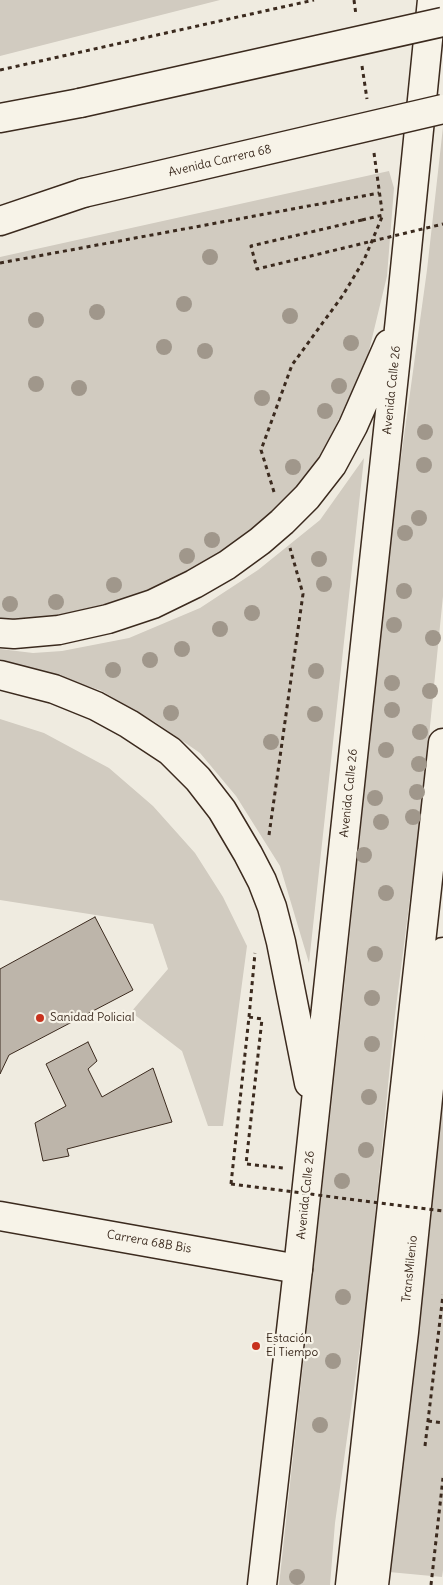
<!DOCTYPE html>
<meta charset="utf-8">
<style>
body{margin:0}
canvas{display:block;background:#efebe0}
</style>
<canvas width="443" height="1585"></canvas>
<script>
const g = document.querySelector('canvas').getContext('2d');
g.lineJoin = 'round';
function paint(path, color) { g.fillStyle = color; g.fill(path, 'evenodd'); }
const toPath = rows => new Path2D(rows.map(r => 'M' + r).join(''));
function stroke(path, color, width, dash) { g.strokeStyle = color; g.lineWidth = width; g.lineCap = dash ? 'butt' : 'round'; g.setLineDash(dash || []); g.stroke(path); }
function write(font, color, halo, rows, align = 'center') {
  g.font = font + ' Delius,sans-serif'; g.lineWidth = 4.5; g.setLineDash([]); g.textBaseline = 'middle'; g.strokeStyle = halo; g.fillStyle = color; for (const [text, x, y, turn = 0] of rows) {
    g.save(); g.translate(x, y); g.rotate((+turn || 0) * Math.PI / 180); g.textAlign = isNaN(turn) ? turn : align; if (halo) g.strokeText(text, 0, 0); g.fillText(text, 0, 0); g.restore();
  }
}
paint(toPath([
 [0,0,220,0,0,56],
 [443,127,443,596,423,796,395,1015,367,1297,335,1523,330,1585,279,1585,346,971,393,516,427,270],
 [389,171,394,188,387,276,367,359,321,457,289,506,210,563,114,605,46,623,0,622,0,257],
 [364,458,309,963,280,866,236,796,200,753,155,722,100,690,0,659,0,649,33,653,62,651,129,638,200,608,258,570,320,520],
 [0,719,44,733,109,768,153,806,195,853,223,897,247,946,223,1126,208,1126,182,1051,131,1012,168,969,153,924,0,900],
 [443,1028,443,1570,442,1577,389,1572]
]), '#d1cbc0');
const building = toPath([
 [95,917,133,990,9,1055,0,1074,0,969,95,917],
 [88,1042,97,1061,88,1069,102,1097,153,1068,172,1122,67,1149,69,1156,43,1161,35,1123,66,1106,46,1064,88,1042]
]);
paint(building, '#bdb5aa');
stroke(building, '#3b2a1e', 1);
const minor = toPath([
 [0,1216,298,1269],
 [374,1585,404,1332,443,952]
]);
const major = toPath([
 [0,118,80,103],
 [0,221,83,193],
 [0,633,14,634,59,630,108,619,153,604,194,584,227,565,260,541,282,522,307,497,332,465,353,426,389,344],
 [0,675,54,689,96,706,129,724,170,751,198,779,222,810,248,854,262,881,272,907,281,942,309,1083],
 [262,1585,298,1269,400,319,432,0],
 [350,1585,443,743]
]);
stroke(minor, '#3b2a1e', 31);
stroke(major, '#3b2a1e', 31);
stroke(toPath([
 [354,0,356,15],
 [362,66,367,99],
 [0,70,314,0],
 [374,153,382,211],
 [362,220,383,215],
 [0,263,379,193],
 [274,492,261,450,292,365,343,295,364,260,382,217],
 [269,835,303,594,290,548],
 [249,1017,255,953],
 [231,1184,249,1017,262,1019,246,1164,283,1168],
 [428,1421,443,1423],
 [425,1446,443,1295],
 [431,1585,443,1478]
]), '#3b2a1e', 3, [4, 4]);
stroke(minor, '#f7f3e8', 28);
stroke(major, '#f7f3e8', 28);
const majorBridge = toPath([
 [80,103,443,22],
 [83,193,443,109]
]);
stroke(majorBridge, '#3b2a1e', 31, []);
stroke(toPath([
 [362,220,251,246,257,269,443,224],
 [231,1184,443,1211]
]), '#3b2a1e', 3, [4, 4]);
stroke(majorBridge, '#f7f3e8', 28);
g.fillStyle = '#a0978b';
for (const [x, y] of [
 [210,257],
 [184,304],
 [97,312],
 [290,316],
 [36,320],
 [351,343],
 [164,347],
 [205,351],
 [36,384],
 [339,386],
 [79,388],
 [262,398],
 [325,411],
 [425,432],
 [424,465],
 [293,467],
 [419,518],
 [405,533],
 [212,540],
 [187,556],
 [319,559],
 [324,584],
 [114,585],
 [404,591],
 [56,602],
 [10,604],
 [252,613],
 [394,625],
 [220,629],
 [433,638],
 [182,649],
 [150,660],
 [113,670],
 [316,671],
 [392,683],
 [430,691],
 [392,710],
 [171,713],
 [315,714],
 [420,732],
 [271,742],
 [386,750],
 [419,764],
 [417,792],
 [375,798],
 [413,817],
 [381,822],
 [364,855],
 [386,893],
 [375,954],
 [372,998],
 [372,1044],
 [369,1097],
 [366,1150],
 [342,1181],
 [343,1297],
 [333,1361],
 [320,1425],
 [297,1577]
]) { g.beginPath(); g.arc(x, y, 8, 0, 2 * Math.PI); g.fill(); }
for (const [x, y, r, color] of [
 [40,1018,5,"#c8321e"],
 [256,1346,5,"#c8321e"]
]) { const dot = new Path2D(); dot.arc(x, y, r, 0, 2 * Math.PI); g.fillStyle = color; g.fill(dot); stroke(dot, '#f7f3e8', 2); }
write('12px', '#3b2a1e', '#f7f3e8', [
 ["Avenida Carrera 68",220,161,-13],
 ["Avenida Calle 26",392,390,-84],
 ["Avenida Calle 26",349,793,-84],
 ["Avenida Calle 26",306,1195,-84],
 ["Carrera 68B Bis",149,1242,10],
 ["TransMilenio",410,1269,-84]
]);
write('12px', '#3b2a1e', '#f7f3e8', [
 ["Sanidad Policial",50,1018],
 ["Estación",266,1339],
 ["El Tiempo",266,1353]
], 'left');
</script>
